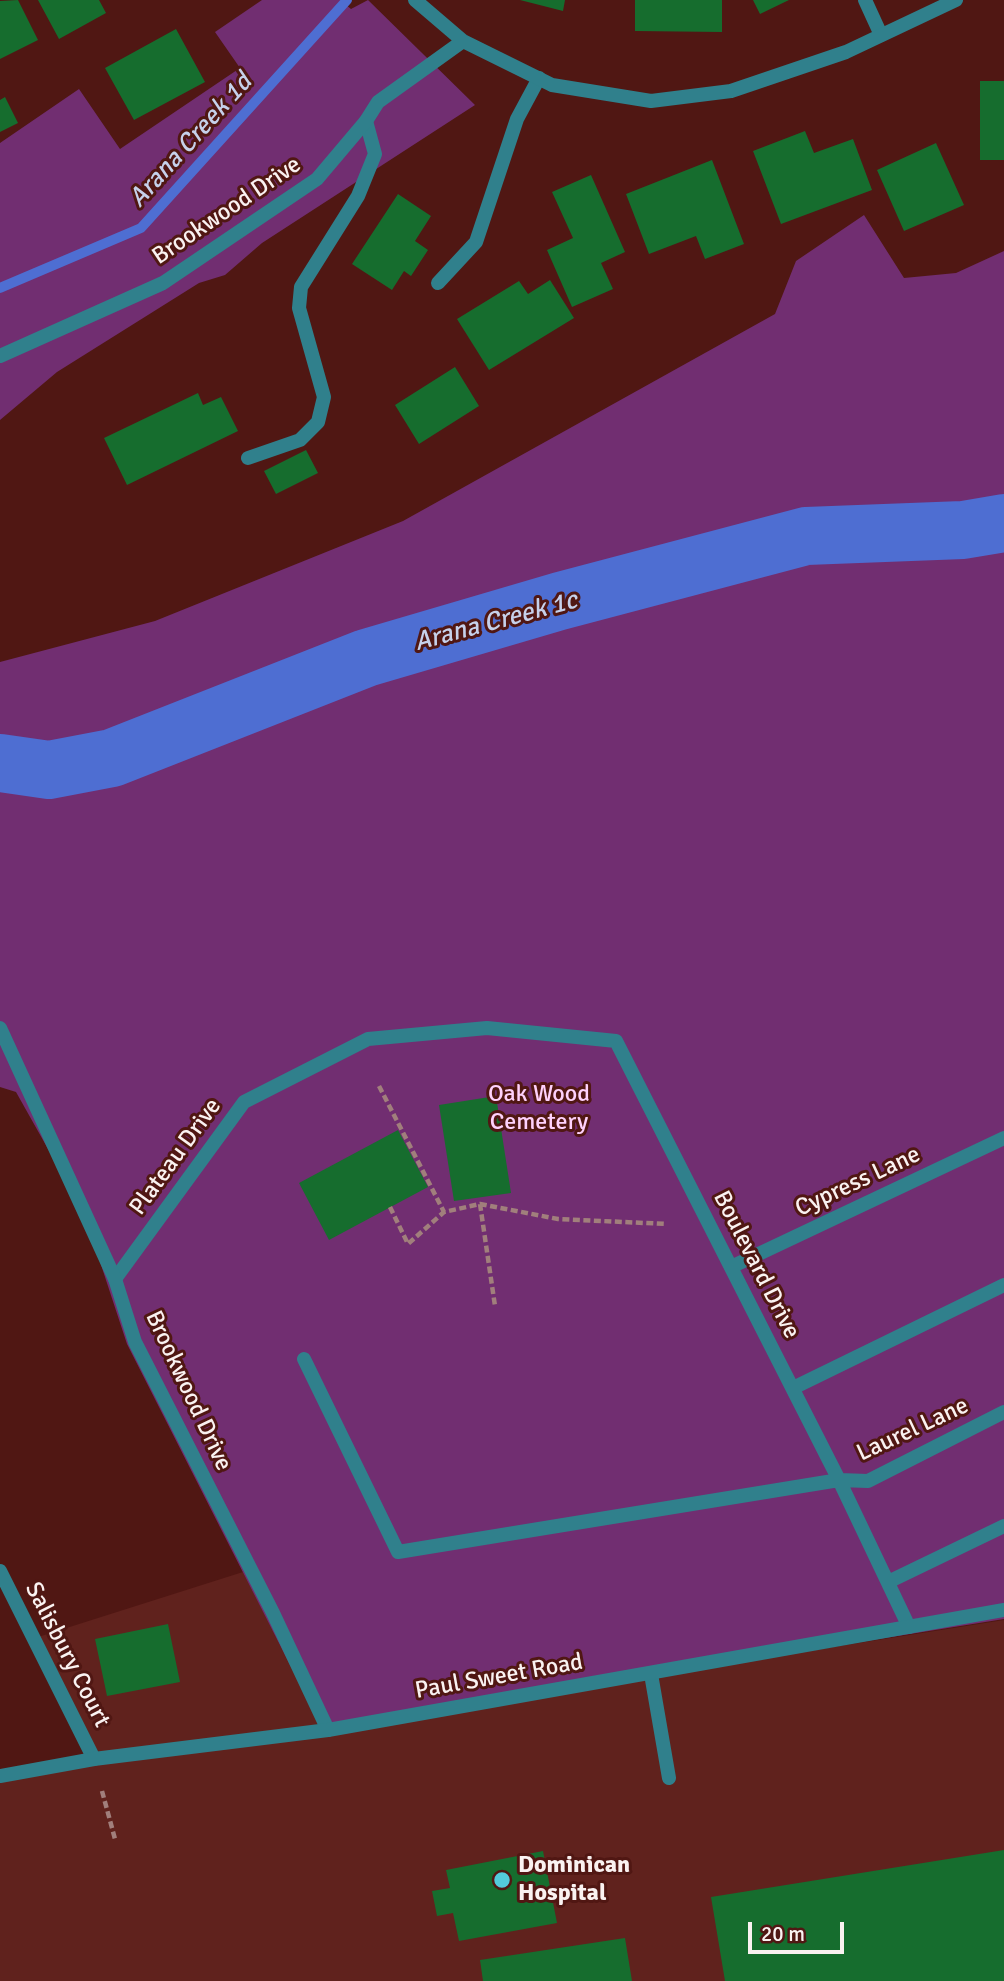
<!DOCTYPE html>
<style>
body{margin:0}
#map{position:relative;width:1004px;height:1981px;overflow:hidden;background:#501713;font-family:Signika,sans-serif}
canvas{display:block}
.scale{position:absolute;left:748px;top:1922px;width:96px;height:32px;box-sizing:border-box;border:4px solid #faf2f1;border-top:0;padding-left:9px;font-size:21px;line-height:24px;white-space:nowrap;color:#faf2f1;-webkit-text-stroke:5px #501713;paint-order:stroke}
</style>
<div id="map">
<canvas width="1004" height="1981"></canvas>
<div class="scale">20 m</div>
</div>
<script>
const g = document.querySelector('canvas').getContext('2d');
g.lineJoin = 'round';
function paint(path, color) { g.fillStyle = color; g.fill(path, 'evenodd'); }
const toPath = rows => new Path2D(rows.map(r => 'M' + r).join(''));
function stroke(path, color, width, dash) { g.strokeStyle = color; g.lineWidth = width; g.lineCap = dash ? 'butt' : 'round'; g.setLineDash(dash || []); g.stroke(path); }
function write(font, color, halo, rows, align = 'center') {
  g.font = font + ' Signika,sans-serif'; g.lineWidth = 6; g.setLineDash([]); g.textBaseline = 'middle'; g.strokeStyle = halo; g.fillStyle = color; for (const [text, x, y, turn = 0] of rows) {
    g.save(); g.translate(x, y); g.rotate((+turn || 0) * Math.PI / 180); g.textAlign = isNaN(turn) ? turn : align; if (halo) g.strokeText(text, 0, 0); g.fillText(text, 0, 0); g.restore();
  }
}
paint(toPath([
 [243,1572,322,1728,1004,1620,1004,1981,0,1981,0,1779,97,1763,35,1638]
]), '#60221d');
paint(toPath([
 [262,0,340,0,351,9,368,0,475,105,262,243,225,275,199,283,57,372,0,420,0,143,79,89,120,149,240,68,215,32],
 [864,215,904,278,956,273,1004,251,1004,1619,322,1728,127,1344,84,1213,16,1092,0,1087,0,662,155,621,403,521,775,314,796,261]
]), '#712e71');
stroke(toPath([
 [0,288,141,228,347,0]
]), '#4e6ed2', 10);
stroke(toPath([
 [0,763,49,770,112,758,366,658,560,601,806,536,963,530,1004,523]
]), '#4e6ed2', 58);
paint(toPath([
 [18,0,38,40,0,59,0,1],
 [38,0,99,0,106,13,59,39],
 [520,0,565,0,563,11],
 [635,0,722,0,722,32,635,31],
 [753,0,789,0,760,14],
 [176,29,205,82,134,120,105,68],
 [980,81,1004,81,1004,160,980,160],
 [5,97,18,123,0,132,0,100],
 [805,131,814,153,853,139,872,190,781,224,753,151],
 [936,143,964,205,904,231,877,170],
 [712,160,744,244,705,259,696,236,649,254,626,194],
 [591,175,625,252,601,263,613,289,572,307,547,250,573,238,552,192],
 [398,194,431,216,415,241,428,250,411,276,404,271,392,290,352,264],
 [550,280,574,318,489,370,457,319,519,281,528,294],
 [455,367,479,406,419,444,395,405],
 [198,393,203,405,221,397,238,431,127,485,104,438],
 [306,450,318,473,276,494,264,471],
 [496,1096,511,1193,454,1201,439,1105],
 [398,1130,428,1187,329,1240,299,1183],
 [168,1624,180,1682,107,1696,95,1639],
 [1004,1850,1004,1981,725,1981,711,1897],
 [543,1851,557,1923,459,1941,453,1913,437,1916,432,1891,450,1888,446,1870],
 [625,1938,632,1981,483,1981,480,1960]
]), '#166d2e');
stroke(toPath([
 [379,1086,444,1212],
 [480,1204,495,1306],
 [390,1207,408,1244,444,1212,480,1204,558,1219,667,1224],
 [102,1791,115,1839]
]), '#a17f7c', 4.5, [7, 3.5]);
stroke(toPath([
 [865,0,881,35],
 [438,283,476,242,517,119,539,78],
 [248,458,300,440,318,422,324,397,299,308,301,287,358,196,375,154,366,121],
 [731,1267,1004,1138],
 [115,1279,244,1102,368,1039,487,1028,616,1041,839,1480,909,1627],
 [304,1359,398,1552,839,1480,868,1481,1004,1412],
 [793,1388,1004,1285],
 [888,1582,1004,1526],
 [651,1674,669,1778]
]), '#30808c', 14);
stroke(toPath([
 [415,0,463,41,552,85,651,101,731,91,846,52,956,0],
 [0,356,163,283,317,179,366,121,378,102,463,41],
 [0,1028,115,1279,135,1342,273,1613,328,1730],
 [0,1571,94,1759]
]), '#30808c', 14);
stroke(toPath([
 [0,1776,94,1759,328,1730,1004,1610]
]), '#30808c', 14);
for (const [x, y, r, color] of [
 [502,1880,9,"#53cbdb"]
]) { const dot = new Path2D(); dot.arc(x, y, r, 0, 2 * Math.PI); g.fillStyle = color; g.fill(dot); stroke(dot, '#501713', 2.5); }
write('24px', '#faf2f1', '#501713', [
 ["Brookwood Drive",227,211,-34],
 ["Plateau Drive",176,1157,-54],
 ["Cypress Lane",858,1182,-25],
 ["Boulevard Drive",756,1265,63],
 ["Brookwood Drive",188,1391,65],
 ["Laurel Lane",913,1430,-25],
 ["Salisbury Court",67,1655,63],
 ["Paul Sweet Road",499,1677,-10]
]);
write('24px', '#fed1fc', '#501713', [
 ["Oak Wood",539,1095],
 ["Cemetery",539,1123]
]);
write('bold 24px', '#faf2f1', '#501713', [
 ["Dominican",518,1866],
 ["Hospital",518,1894]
], 'left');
write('italic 26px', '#c6d1eb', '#501713', [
 ["Arana Creek 1d",191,141,-48],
 ["Arana Creek 1c",496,622,-15]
]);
</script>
